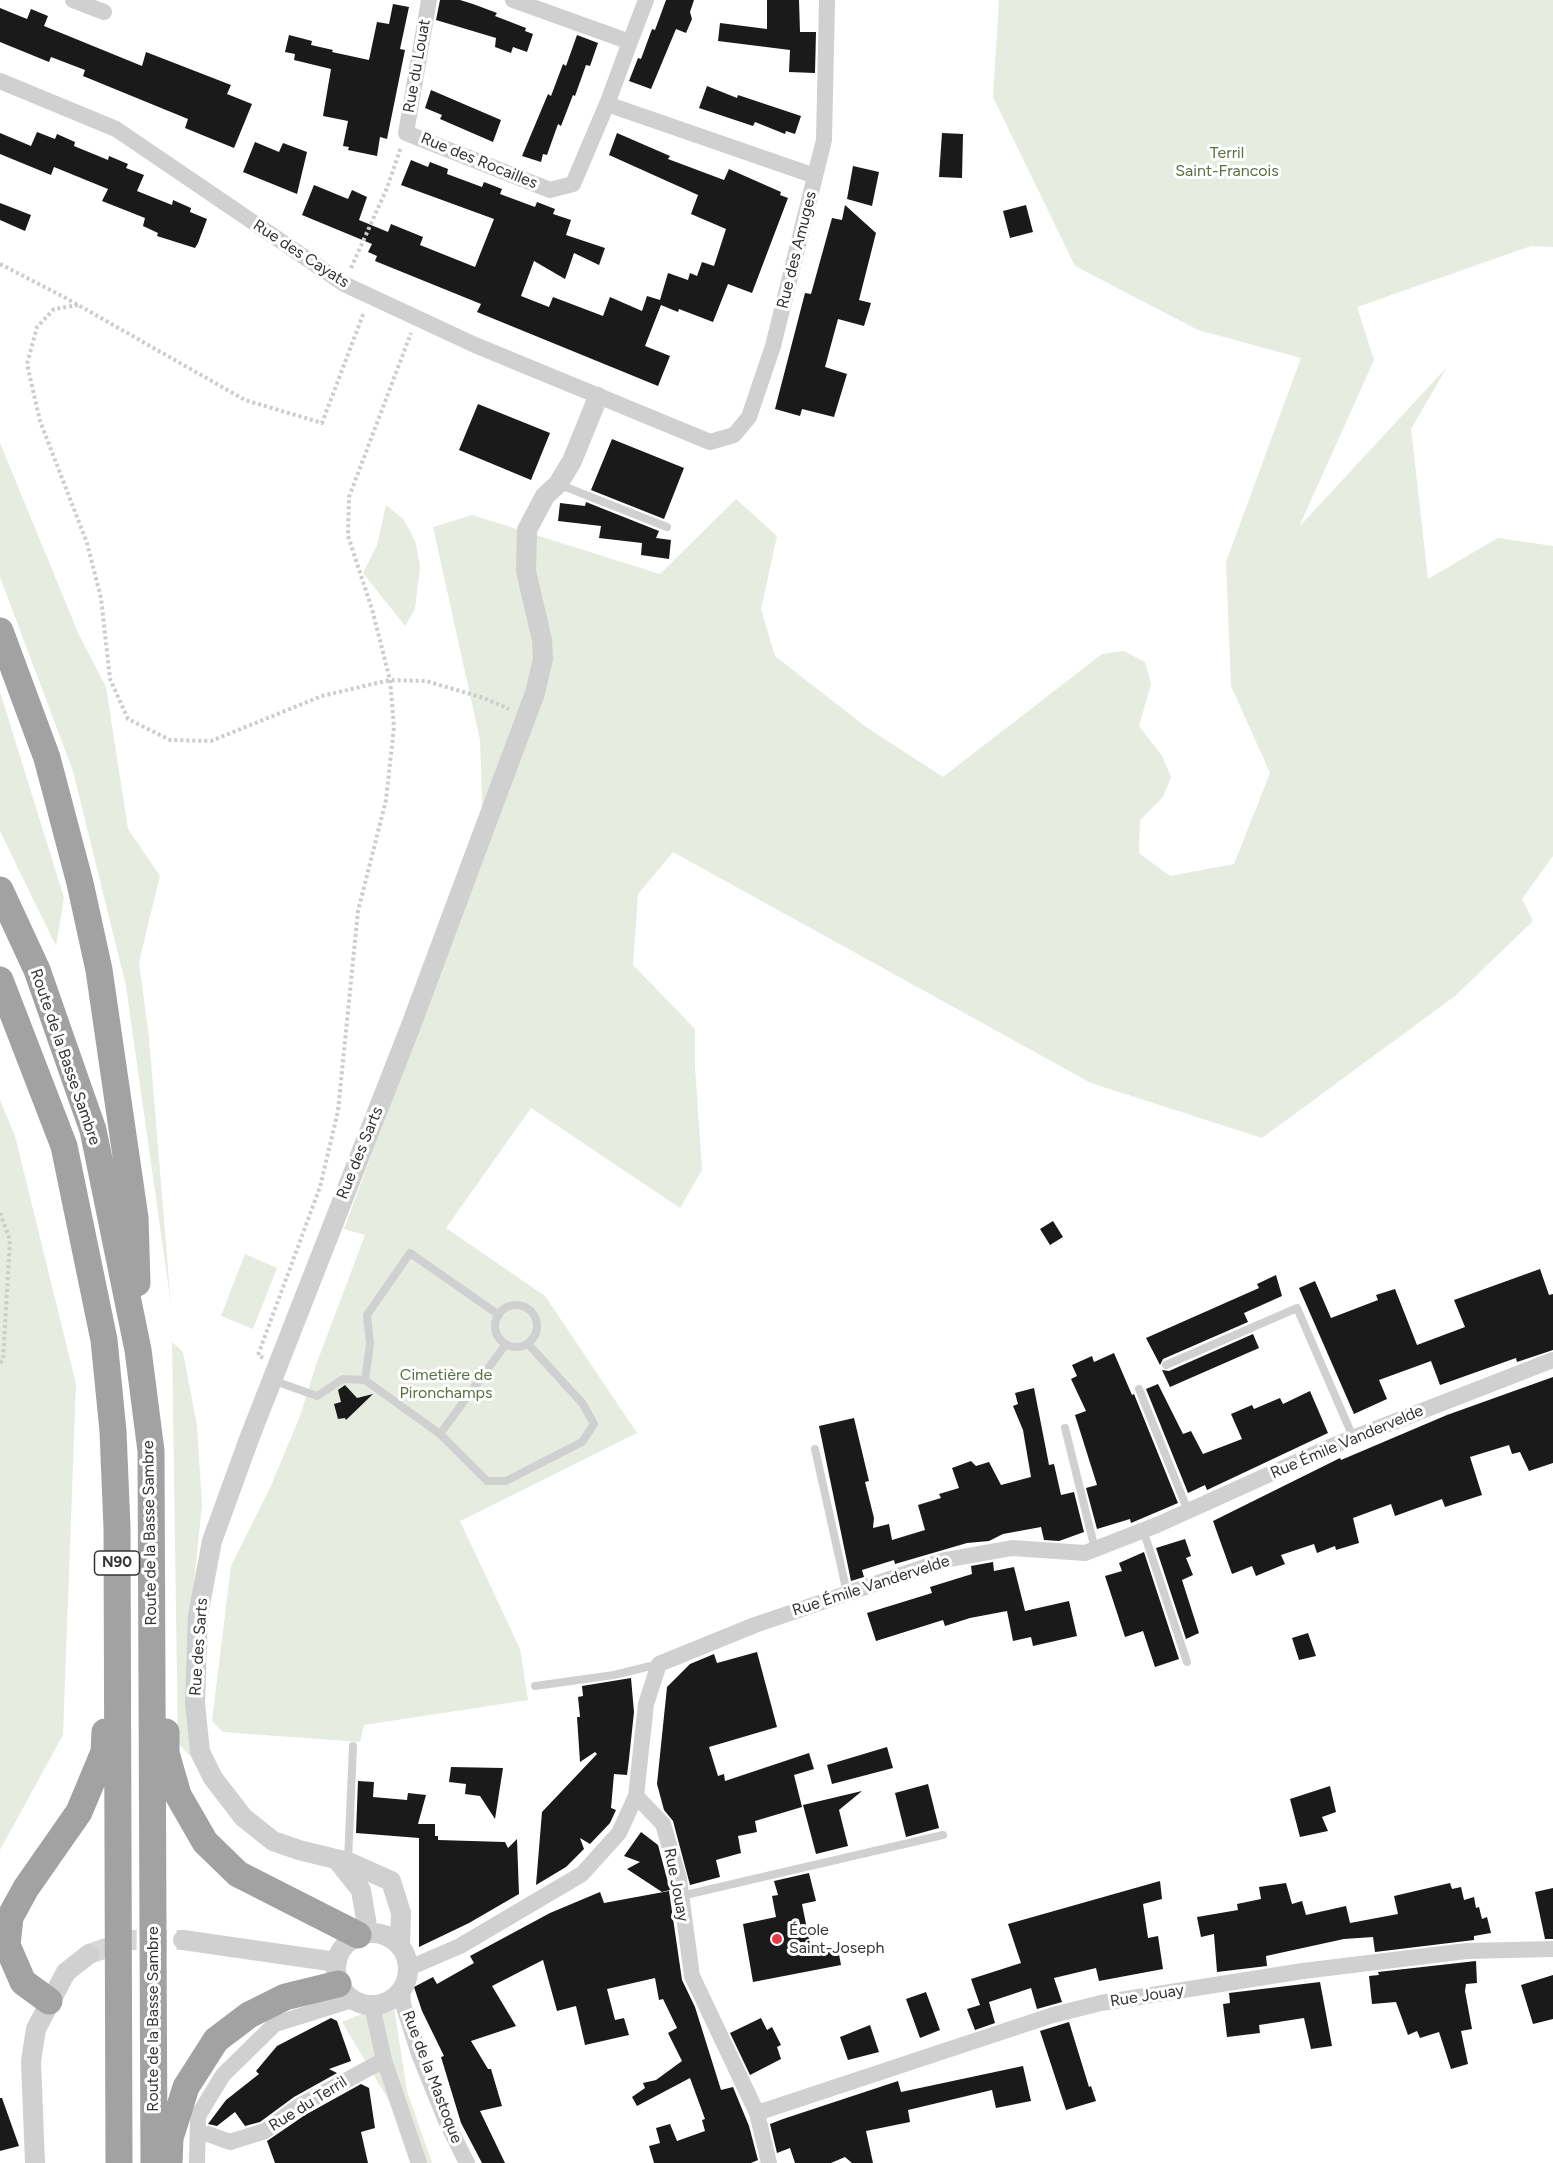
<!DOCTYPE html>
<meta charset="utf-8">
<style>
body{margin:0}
canvas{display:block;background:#fff}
</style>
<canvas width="1553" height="2163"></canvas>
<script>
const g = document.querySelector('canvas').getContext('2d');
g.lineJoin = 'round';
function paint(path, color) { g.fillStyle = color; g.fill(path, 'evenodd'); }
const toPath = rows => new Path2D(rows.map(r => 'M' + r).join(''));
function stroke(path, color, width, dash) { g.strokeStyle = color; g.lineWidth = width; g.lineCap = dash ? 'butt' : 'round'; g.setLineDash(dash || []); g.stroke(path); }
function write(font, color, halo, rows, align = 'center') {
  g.font = font + ' Figtree,sans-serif'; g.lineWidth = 6; g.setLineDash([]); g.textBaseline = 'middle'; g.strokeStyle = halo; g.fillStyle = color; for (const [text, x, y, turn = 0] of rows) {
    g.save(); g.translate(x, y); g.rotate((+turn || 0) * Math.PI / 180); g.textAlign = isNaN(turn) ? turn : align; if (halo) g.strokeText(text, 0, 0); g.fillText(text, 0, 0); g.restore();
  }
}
paint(toPath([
 [999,0,1553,0,1553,247,1531,246,1357,307,1374,360,1299,527,1447,367,1411,429,1428,579,1498,538,1553,546,1553,856,1522,899,1533,921,1455,996,1262,1138,1091,1083,673,852,638,894,633,965,695,1029,695,1067,702,1170,680,1208,531,1108,446,1228,545,1296,637,1433,460,1521,520,1649,528,1700,364,1725,360,1742,223,1732,212,1721,231,1566,270,1488,300,1416,316,1365,365,1235,344,1229,484,852,480,740,433,527,472,515,660,574,736,499,777,536,761,609,775,656,866,727,943,777,1102,654,1124,651,1145,662,1151,684,1139,726,1162,756,1171,777,1163,797,1140,820,1139,853,1170,876,1234,864,1270,773,1231,686,1226,562,1301,358,1198,330,1075,266,993,97],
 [0,443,79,635,106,687,128,829,160,876,139,962,149,1038,171,1305,126,986,73,771,0,577],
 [386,505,403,519,410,531,416,544,420,567,415,609,405,626,363,573,377,545],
 [0,692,64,898,56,946,0,831],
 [0,1100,15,1136,76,1384,63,1735,0,1850],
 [245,1254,277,1268,253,1329,221,1316],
 [172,1342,183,1352,197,1426,202,1505,192,1602,186,1715,191,1757,178,1743],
 [393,2001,407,2091,432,2163,410,2163,388,2099,342,2022]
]), '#e6ecdf');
paint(toPath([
 [440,0,460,0,473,4,497,13,495,16,526,28,525,31,533,34,527,52,513,47,511,53,495,47,496,38,436,20],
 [666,0,694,0,690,12,692,19,686,33,676,29,651,89,629,81,638,58,641,59,652,29,655,30],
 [767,0,799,0,800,32,816,32,815,73,789,72,790,50,718,41,720,23,767,29],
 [393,4,409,7,400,49,405,50,387,139,380,137,377,156,348,150,349,147,343,146,348,121,323,116,331,69,294,60,295,54,285,52,289,35,312,41,311,45,333,50,332,52,369,60,377,22,389,24],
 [0,8,27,19,31,9,48,16,44,26,142,66,146,52,231,85,227,94,252,104,234,148,185,128,188,119,83,76,85,70,51,57,49,62,0,42],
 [577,35,598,43,590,66,586,65,575,96,573,95,561,126,558,124,547,155,543,154,541,162,522,156,548,94,551,96,563,64,566,66],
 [707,86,737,98,738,95,801,116,795,134,786,131,785,134,755,122,753,126,699,108],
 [431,90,501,120,493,142,440,119,442,115,425,108],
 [37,132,55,139,57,134,75,142,74,146,108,160,109,156,128,164,126,168,144,175,137,191,172,205,173,200,191,208,190,212,207,219,198,243,195,248,157,236,158,233,143,226,145,218,102,201,108,189,54,167,51,175,0,154,0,133,31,146],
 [617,133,670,156,668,159,724,180,729,169,781,192,780,195,788,198,752,293,728,284,713,322,679,309,678,312,661,305,645,346,670,356,658,386,477,312,481,304,375,261,377,256,368,252,372,244,302,215,314,185,348,199,352,190,367,197,359,220,388,232,391,224,423,237,420,245,475,267,494,219,401,185,411,160,428,167,430,162,448,169,447,174,482,187,484,182,502,189,500,194,535,207,537,202,555,209,553,214,571,220,566,235,605,248,599,265,574,253,565,279,534,261,521,296,549,307,553,297,603,316,610,297,642,311,647,296,660,300,668,273,688,280,690,273,697,276,702,262,714,266,726,229,691,214,698,195,609,155],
 [942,133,963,134,962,178,939,177],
 [255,142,279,152,283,143,307,152,297,194,243,172],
 [853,166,879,172,872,206,847,199],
 [0,203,31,215,25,231,0,220],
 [845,205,876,233,859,300,871,303,864,326,838,319,825,367,847,374,834,417,802,409,800,416,775,409,805,293,811,294,832,218,842,220],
 [1026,205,1033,232,1010,238,1003,211],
 [478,404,550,433,531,480,459,450],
 [612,439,684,468,664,519,591,490],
 [586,502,659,531,656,538,671,540,669,559,641,555,642,543,599,538,601,526,558,521,560,503,585,506],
 [1053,1221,1063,1237,1050,1245,1040,1229],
 [1540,1269,1549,1295,1553,1294,1553,1350,1517,1362,1516,1358,1440,1385,1431,1361,1379,1380,1387,1399,1354,1414,1299,1288,1315,1281,1331,1318,1378,1300,1376,1295,1395,1289,1417,1345,1465,1327,1454,1300],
 [1276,1275,1282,1296,1244,1313,1248,1322,1163,1359,1160,1365,1146,1338,1259,1288,1257,1284],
 [1253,1334,1259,1348,1170,1387,1162,1370,1169,1371],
 [1114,1353,1132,1395,1134,1394,1178,1503,1131,1523,1130,1519,1097,1529,1086,1488,1097,1485,1075,1415,1086,1411,1071,1379,1077,1376,1072,1365,1092,1356,1094,1362],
 [1553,1377,1553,1463,1529,1471,1520,1452,1512,1454,1509,1445,1470,1457,1482,1495,1445,1507,1442,1499,1395,1516,1391,1504,1353,1518,1359,1543,1336,1550,1335,1546,1317,1553,1314,1544,1281,1555,1285,1564,1256,1576,1252,1566,1232,1574,1213,1521,1340,1458,1341,1460,1447,1415],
 [1158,1384,1183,1434,1191,1431,1203,1454,1242,1439,1231,1414,1252,1405,1254,1409,1280,1398,1283,1404,1310,1391,1328,1433,1207,1490,1205,1485,1188,1493,1146,1389],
 [345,1385,357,1398,373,1394,346,1420,345,1418,338,1419,334,1404,341,1402,338,1390],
 [1034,1388,1049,1465,1054,1464,1061,1495,1074,1492,1084,1532,1059,1541,1044,1540,1041,1527,1003,1534,989,1541,967,1543,895,1564,894,1560,862,1570,864,1577,851,1581,819,1426,854,1418,869,1481,865,1482,874,1518,873,1528,889,1524,892,1540,925,1530,918,1505,941,1498,939,1494,959,1488,952,1468,971,1461,976,1466,989,1462,1001,1485,1031,1477,1023,1430,1013,1406,1018,1404,1015,1393],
 [1185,1539,1191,1556,1186,1558,1193,1575,1182,1580,1199,1633,1186,1639,1156,1548],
 [1144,1552,1179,1659,1155,1667,1143,1631,1125,1637,1105,1576,1122,1571,1119,1563],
 [993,1562,994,1571,1014,1567,1025,1611,1069,1601,1077,1636,1033,1646,1031,1637,1013,1641,1007,1611,970,1618,945,1626,943,1620,876,1641,867,1613,932,1593,930,1587,972,1574,971,1566],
 [1308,1633,1316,1656,1299,1660,1292,1638],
 [757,1652,777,1727,709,1747,718,1776,724,1774,725,1781,809,1753,814,1769,794,1775,802,1807,755,1821,757,1832,738,1836,741,1853,716,1860,720,1877,690,1885,673,1821,664,1810,657,1784,667,1687,690,1664,714,1654,717,1663],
 [631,1678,634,1712,629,1759,627,1775,614,1774,611,1808,616,1810,610,1823,590,1844,580,1838,584,1849,566,1867,536,1885,542,1812,597,1754,595,1752,580,1762,577,1717,580,1717,578,1697,583,1696,582,1686],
 [887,1747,893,1768,832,1784,827,1765],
 [451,1767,503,1768,495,1819,480,1796,465,1794,466,1784,449,1782],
 [358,1781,374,1782,373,1797,407,1800,408,1793,426,1795,418,1824,435,1824,435,1836,438,1836,438,1840,505,1842,508,1848,517,1839,519,1894,469,1923,419,1947,419,1838,356,1833],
 [928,1784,939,1828,906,1837,895,1793],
 [1330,1786,1336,1812,1322,1817,1328,1831,1300,1837,1290,1799],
 [862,1791,839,1810,848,1846,816,1854,803,1805],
 [641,1832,658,1845,670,1890,662,1892,627,1869,640,1862,624,1856],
 [809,1873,816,1901,802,1904,812,1954,838,1949,841,1965,753,1982,743,1924,776,1917,772,1896,778,1895,774,1881],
 [1160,1881,1162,1899,1143,1904,1148,1938,1158,1936,1163,1969,1099,1981,1096,1968,1054,1978,1062,2002,1037,2009,1031,1988,989,2002,995,2023,975,2030,967,2009,980,2005,971,1979,1021,1963,1008,1924],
 [1286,1883,1292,1904,1302,1901,1306,1915,1346,1906,1350,1923,1398,1914,1394,1896,1450,1883,1452,1889,1461,1887,1464,1900,1474,1897,1476,1908,1479,1907,1482,1919,1487,1917,1491,1933,1474,1936,1474,1940,1375,1952,1373,1937,1344,1939,1266,1956,1267,1966,1217,1972,1214,1934,1201,1937,1197,1917,1238,1910,1237,1904,1261,1899,1259,1887],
 [1553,1888,1553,1939,1545,1939,1535,1892],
 [669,1891,682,1980,695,2007,721,2090,733,2087,749,2126,758,2160,751,2163,654,2163,649,2146,660,2143,656,2128,670,2124,677,2141,705,2131,702,2120,705,2119,690,2078,637,2106,632,2097,645,2088,643,2083,656,2080,682,2061,668,2033,677,2028,663,1999,659,2000,655,1978,607,1989,615,2020,624,2018,629,2035,585,2045,576,2006,557,2011,543,1960,492,1986,516,2026,471,2041,488,2069,491,2069,502,2106,480,2111,505,2163,482,2163,461,2123,441,2057,444,2056,422,2011,414,1987,433,1977,437,1984,474,1963,470,1956,550,1913,600,1892,604,1903],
 [1476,1961,1477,1983,1466,1984,1465,1991,1472,2029,1461,2031,1468,2064,1451,2069,1439,2032,1420,2038,1417,2031,1408,2035,1396,2002,1372,2004,1369,1976,1379,1975,1378,1972],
 [1553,1975,1553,2019,1533,2024,1521,1985],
 [1320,1982,1332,2046,1311,2049,1304,2018,1259,2025,1260,2033,1227,2037,1223,2004,1230,2003,1229,1993],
 [926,1992,940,2030,920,2038,906,1999],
 [331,2018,337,2021,351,2061,329,2069,337,2073,294,2097,260,2122,245,2126,235,2112,217,2126,208,2124,226,2100,259,2074,256,2071,277,2046],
 [761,2018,767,2030,772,2027,781,2045,777,2047,781,2059,750,2075,730,2033],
 [1069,2022,1089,2087,1091,2086,1096,2101,1066,2110,1040,2031],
 [870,2025,879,2052,848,2060,840,2037],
 [1023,2066,1031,2101,996,2108,992,2090,908,2110,910,2122,866,2131,873,2163,852,2163,845,2157,831,2163,795,2163,790,2148,777,2153,770,2124,783,2119,898,2081,901,2092],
 [361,2084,369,2088,375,2128,361,2132,368,2163,275,2163,267,2141,305,2115],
 [0,2098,2,2098,19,2146,0,2151]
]), '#1a1a1a');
stroke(toPath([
 [89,1954,130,1940,183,1940]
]), '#d6d6d6', 20, [20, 10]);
stroke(toPath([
 [0,264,64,297,245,400,322,423,364,312],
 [351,268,387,188,401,147],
 [78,305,54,309,37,327,27,364,40,421,87,543,101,598,110,679,128,719,170,740,211,741,322,696,390,680,426,681,484,698,509,709],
 [0,1213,10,1240,3,1360,0,1363],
 [263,1358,258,1355,320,1187,338,1111,358,911,386,800,394,727,390,680,372,609,348,536,349,497,411,333]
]), '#cdcdcd', 4, [3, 3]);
stroke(toPath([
 [558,484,667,527],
 '495 1326a21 21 0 1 1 42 0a21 21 0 1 1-42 0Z',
 [1166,1365,1297,1308,1353,1437],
 [272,1380,317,1396,343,1379,365,1380,440,1434,487,1481,506,1481,582,1442,594,1424,583,1404,529,1345],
 [365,1380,370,1344,367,1315,410,1253,499,1315],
 [1139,1389,1188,1511],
 [1065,1428,1095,1549],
 [440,1434,506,1344],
 [815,1449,847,1593],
 [1143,1530,1187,1662],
 [535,1686,614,1675,659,1664],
 [348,1861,353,1746],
 [681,1896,943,1835]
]), '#d0d0d0', 8);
stroke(toPath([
 [73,0,104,12],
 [429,0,406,133,550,190,573,184,607,104,815,176],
 [513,0,630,42,607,104],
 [630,42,646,0],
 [0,81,116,129,344,284,475,345,710,442,734,435,749,417,773,346,824,140,827,0],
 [636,1796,663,1824,679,1879,692,1976,757,2113,769,2163],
 [409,1968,460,1946,582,1874,619,1833,636,1796,646,1704,659,1664,755,1625,945,1560,1012,1548,1085,1553,1157,1525,1332,1446,1553,1360],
 [402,1989,403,2004,419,2054,446,2121,467,2163],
 [372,2006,384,2060,419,2163],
 [757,2113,1053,2015,1101,2003,1303,1971,1467,1951,1553,1949],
 [198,2135,208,2134,230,2142,265,2131,299,2106,384,2060],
 [197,2163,198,2116,223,2075,275,2024,352,2000]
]), '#d0d0d0', 16);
stroke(toPath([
 [337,1860,361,1890,368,1932],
 '336 1969a36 36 0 1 1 72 0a36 36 0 1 1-72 0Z',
 [183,1940,336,1962],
 [400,1944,401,1913,391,1881,348,1862,299,1850,273,1841,243,1817,213,1778,200,1752,195,1703,198,1615,212,1541,249,1439,410,1028,535,693,543,659,542,640,526,571,527,530,545,496,558,484,572,461,598,397],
 [35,2163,31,2061,36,2029,66,1972,89,1954]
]), '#d0d0d0', 20);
stroke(toPath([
 [0,631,47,758,80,883,99,970,135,1218,137,1283],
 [0,890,37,970,93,1130,138,1350,151,1451,154,2163],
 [0,980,64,1146,104,1340,113,1431,117,1528,119,2163],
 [166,1732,166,1753,178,1795,205,1842,238,1874,358,1935],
 [49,2001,23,1982,7,1945,10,1917,26,1888,79,1812,104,1752,105,1732],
 [169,2163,170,2138,186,2087,216,2040,249,2015,285,1997,338,1984]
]), '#a2a2a2', 27);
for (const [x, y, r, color] of [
 [777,1939,6,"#e63946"]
]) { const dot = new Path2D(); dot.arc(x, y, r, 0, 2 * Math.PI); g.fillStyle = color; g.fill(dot); stroke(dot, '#fff', 2); }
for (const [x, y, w] of [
 [117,1563,45]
]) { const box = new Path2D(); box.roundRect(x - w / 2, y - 12, w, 24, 4.5); g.fillStyle = '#fff'; g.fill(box); stroke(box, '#333', 1.5); }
write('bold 15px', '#333', null, [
 ["N90",117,1563]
]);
write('16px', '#333', '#fff', [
 ["Rue du Louat",417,66,-80],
 ["Rue des Rocailles",479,161,22],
 ["Rue des Amuges",797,250,-76],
 ["Rue des Cayats",301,254,33],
 ["Route de la Basse Sambre",65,1057,71],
 ["Rue des Sarts",360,1153,-68],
 ["Rue Émile Vandervelde",1347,1442,-23],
 ["Route de la Basse Sambre",150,1533,-91],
 ["Rue Émile Vandervelde",871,1586,-18],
 ["Rue des Sarts",199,1647,-86],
 ["Rue Jouay",676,1885,79],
 ["Rue Jouay",1147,1996,-9],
 ["Route de la Basse Sambre",153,2019,-90],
 ["Rue de la Mastoque",432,2077,69],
 ["Rue du Terril",308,2104,-32]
]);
write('16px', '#56703f', '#fff', [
 ["Terril",1227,153],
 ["Saint-Francois",1227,171],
 ["Cimetière de",446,1375],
 ["Pironchamps",446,1393]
]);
write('16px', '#333', '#fff', [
 ["École",789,1930],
 ["Saint-Joseph",789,1948]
], 'left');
</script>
